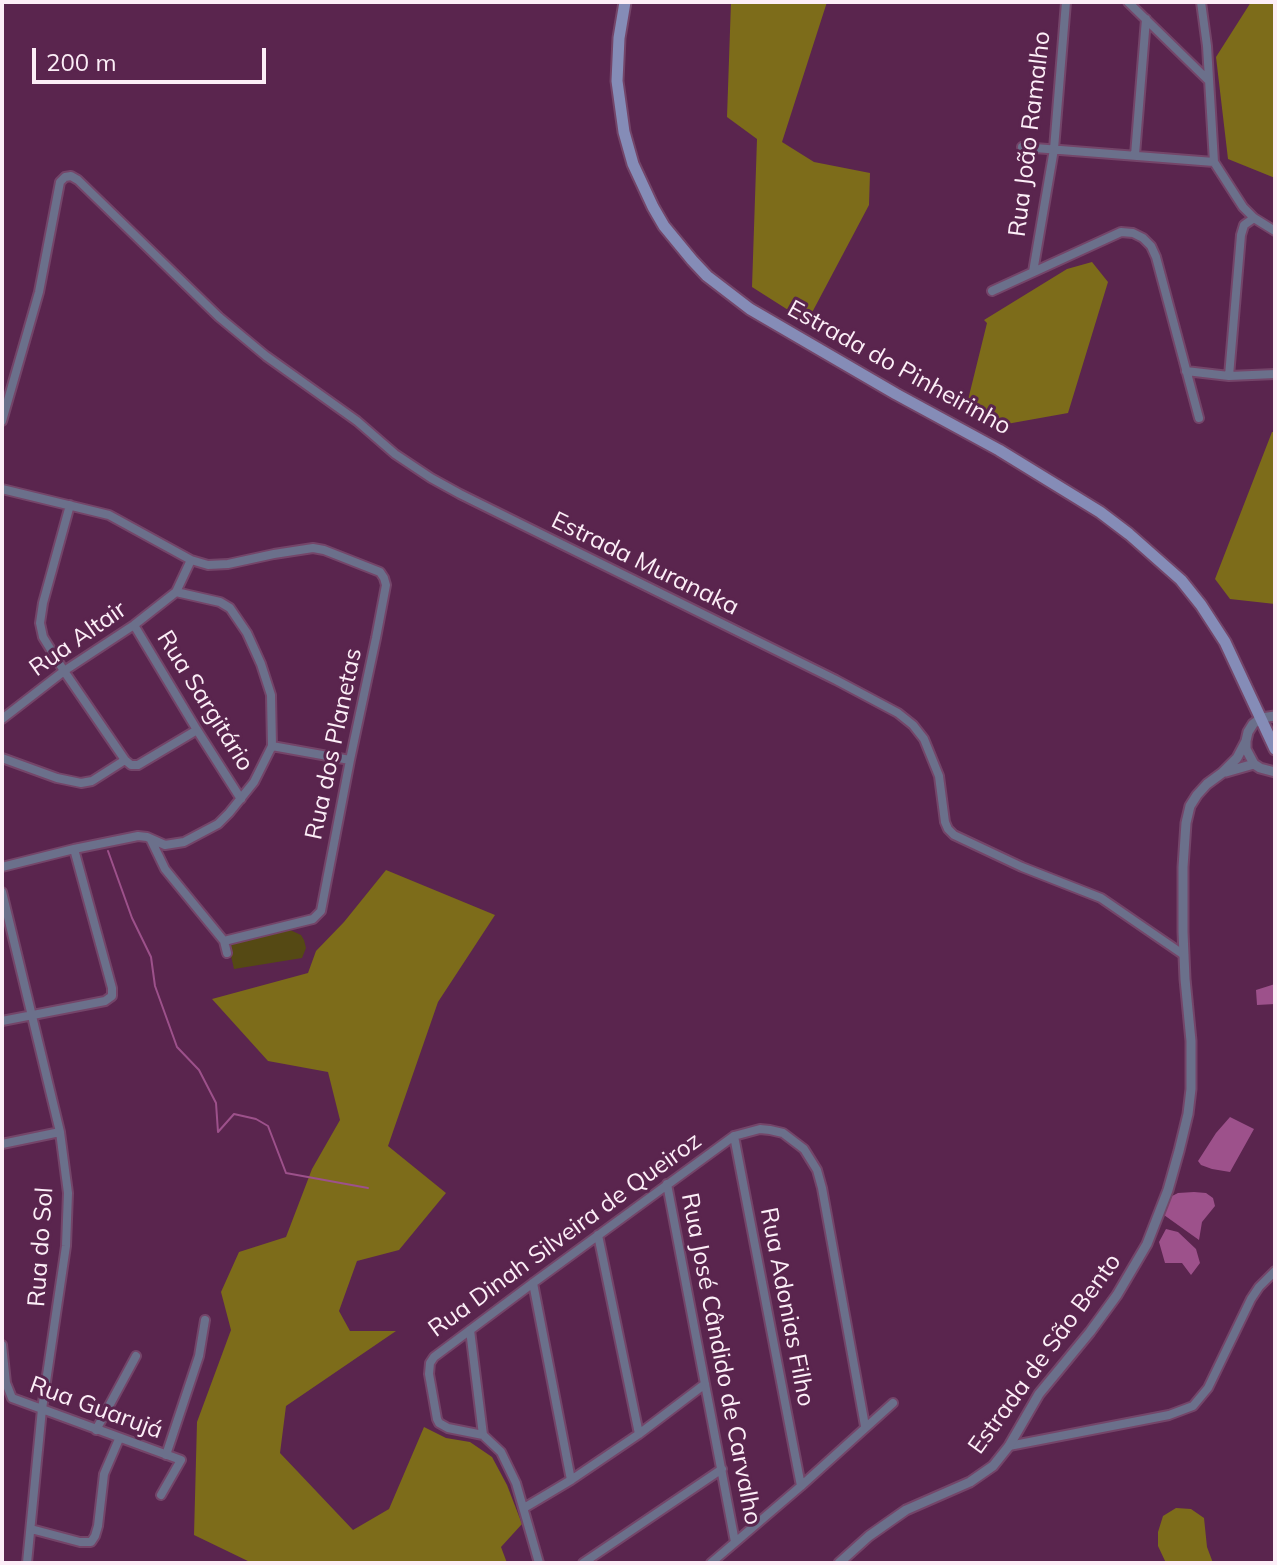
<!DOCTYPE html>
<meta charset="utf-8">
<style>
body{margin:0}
#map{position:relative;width:1277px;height:1565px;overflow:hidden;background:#5a254e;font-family:Mulish,sans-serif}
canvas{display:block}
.frame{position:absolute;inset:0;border:4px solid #fceef7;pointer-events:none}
.scale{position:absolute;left:32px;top:48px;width:234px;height:36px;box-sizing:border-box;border:4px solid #fceef7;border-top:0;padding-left:10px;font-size:24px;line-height:28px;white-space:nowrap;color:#fceef7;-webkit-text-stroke:6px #5a254e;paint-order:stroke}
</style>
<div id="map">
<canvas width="1277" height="1565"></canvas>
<div class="frame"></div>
<div class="scale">200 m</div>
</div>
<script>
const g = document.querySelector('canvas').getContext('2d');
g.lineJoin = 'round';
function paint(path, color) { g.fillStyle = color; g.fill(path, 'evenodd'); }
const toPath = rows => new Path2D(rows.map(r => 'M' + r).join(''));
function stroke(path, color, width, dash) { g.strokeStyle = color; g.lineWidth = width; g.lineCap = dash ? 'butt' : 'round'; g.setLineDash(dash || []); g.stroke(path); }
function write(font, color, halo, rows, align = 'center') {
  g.font = font + ' Mulish,sans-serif'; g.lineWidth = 6; g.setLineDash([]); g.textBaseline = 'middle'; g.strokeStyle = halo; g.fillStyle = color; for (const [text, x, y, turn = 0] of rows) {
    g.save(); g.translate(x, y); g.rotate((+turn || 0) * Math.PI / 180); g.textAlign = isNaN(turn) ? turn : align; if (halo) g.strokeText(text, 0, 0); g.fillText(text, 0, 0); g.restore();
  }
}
paint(toPath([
 [288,929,301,935,304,940,306,948,302,958,234,969,228,943]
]), '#554914');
paint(toPath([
 [731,2,827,2,782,142,814,162,870,173,869,205,807,322,752,287,757,139,727,117],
 [1251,2,1275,2,1275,178,1228,159,1216,57],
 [1092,262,1108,282,1068,413,1001,425,967,404,987,323,984,320,1067,269],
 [1272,432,1275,432,1275,604,1230,599,1215,579],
 [386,870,495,915,438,1002,388,1146,446,1193,399,1250,357,1261,339,1311,350,1331,396,1331,286,1406,280,1453,353,1530,389,1509,424,1427,446,1438,470,1442,492,1457,507,1485,522,1524,501,1547,507,1563,252,1563,194,1535,197,1422,231,1330,221,1292,239,1252,286,1237,312,1169,340,1120,328,1072,268,1061,212,999,308,973,316,951,344,922],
 [1176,1508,1191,1509,1204,1518,1207,1547,1213,1563,1166,1563,1158,1546,1158,1532,1163,1516]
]), '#7d6c1a');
paint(toPath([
 [1275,984,1275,1004,1257,1005,1256,990],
 [1230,1117,1254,1129,1230,1172,1212,1169,1201,1165,1198,1161,1216,1133],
 [1194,1192,1206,1193,1213,1198,1215,1206,1202,1222,1199,1240,1164,1215,1168,1198,1178,1193],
 [1166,1229,1178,1232,1196,1249,1200,1263,1191,1275,1182,1263,1165,1263,1159,1242]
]), '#9d518b');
stroke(toPath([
 [108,851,132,918,151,957,155,986,177,1047,199,1070,216,1103,218,1132,234,1114,256,1119,268,1126,286,1173,368,1188]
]), '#9d518b', 2);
const minor = toPath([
 [1128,2,1208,80],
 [1201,2,1207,46,1214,162,1243,207,1254,218,1275,231],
 [1022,147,1214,162],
 [1135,155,1146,19],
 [1033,272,1054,149,1066,2],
 [992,291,1121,232,1133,233,1143,238,1151,246,1156,257,1199,418],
 [1186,371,1229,376,1275,374],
 [1229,376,1241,235,1244,225,1254,218],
 [2,421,39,292,60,182,65,177,71,176,78,180,219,317,266,356,357,421,395,454,431,478,460,494,836,680,898,713,913,725,924,739,939,776,945,822,948,829,954,835,1022,867,1101,898,1184,955],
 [2,489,109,515,191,560,208,565,228,564,274,554,313,548,324,550,380,572,384,578,386,585,376,638,350,760,321,911,313,919,224,941],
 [70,505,43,603,40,623,43,637,64,671,125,760,131,765,138,765,197,730],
 [134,625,197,730,241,799],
 [2,719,64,671,134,625,176,592,191,560],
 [272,746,350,760],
 [2,758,57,778,81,783,92,781,125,760],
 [151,840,165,869,224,941,227,953],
 [2,867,74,849,138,836,147,837,165,845,184,842,218,824,229,813,254,782,272,746,271,695,261,664,247,633,230,608,220,602,176,592],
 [2,892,60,1132,68,1193,66,1246,42,1409,27,1563],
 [2,1021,105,1001,112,996,112,988,74,849],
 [734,1136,801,1486],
 [2,1144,60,1132],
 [667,1184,735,1542],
 [598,1235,639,1434],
 [533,1283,571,1480],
 [470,1330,483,1435],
 [2,1345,6,1383,12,1398,181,1460,161,1495],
 [96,1430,136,1356],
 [1009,1446,1169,1415,1193,1406,1208,1388,1251,1299,1259,1287,1275,1271],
 [166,1455,199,1356,205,1320],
 [524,1508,571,1480,639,1434,705,1384],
 [31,1529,80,1542,91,1542,95,1536,98,1526,104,1474,119,1439],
 [539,1563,516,1483,501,1452,483,1435,448,1428,439,1423,437,1419,429,1374,430,1363,434,1357,533,1283,734,1136,760,1129,770,1130,783,1133,804,1149,817,1170,822,1188,865,1426],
 [583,1563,722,1469],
 [711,1563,801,1486,893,1403]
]);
const tertiary = toPath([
 [1275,716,1261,718,1253,724,1248,732,1246,741,1246,749,1254,764,1260,768,1275,772],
 [1226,772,1254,764],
 [839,1563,869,1536,906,1510,970,1482,993,1466,1009,1446,1039,1394,1090,1332,1117,1295,1147,1244,1168,1190,1179,1151,1188,1114,1191,1089,1191,1041,1185,979,1183,932,1183,867,1186,823,1190,806,1197,795,1207,784,1222,773,1237,758,1246,741]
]);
const secondary = toPath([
 [625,2,619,38,617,81,624,132,633,164,653,207,664,226,692,260,707,276,750,309,896,394,999,450,1100,512,1129,534,1181,580,1201,605,1225,642,1275,749]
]);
stroke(minor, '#744569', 12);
stroke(tertiary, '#744569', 13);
stroke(secondary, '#744569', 15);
stroke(minor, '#6b708b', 8);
stroke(tertiary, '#6b708b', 9);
stroke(secondary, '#858cb7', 11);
write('24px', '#fceef7', '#5a254e', [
 ["Rua João Ramalho",1030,134,-83],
 ["Estrada do Pinheirinho",899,368,29],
 ["Estrada Muranaka",645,564,26],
 ["Rua Altair",78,639,-35],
 ["Rua Sargitário",205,701,58],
 ["Rua dos Planetas",334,744,-78],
 ["Rua Dinah Silveira de Queiroz",565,1235,-36],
 ["Rua do Sol",41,1247,-86],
 ["Rua Adonias Filho",787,1307,79],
 ["Estrada de São Bento",1045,1354,-54],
 ["Rua José Cândido de Carvalho",721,1359,79],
 ["Rua Guarujá",96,1408,20]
]);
</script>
